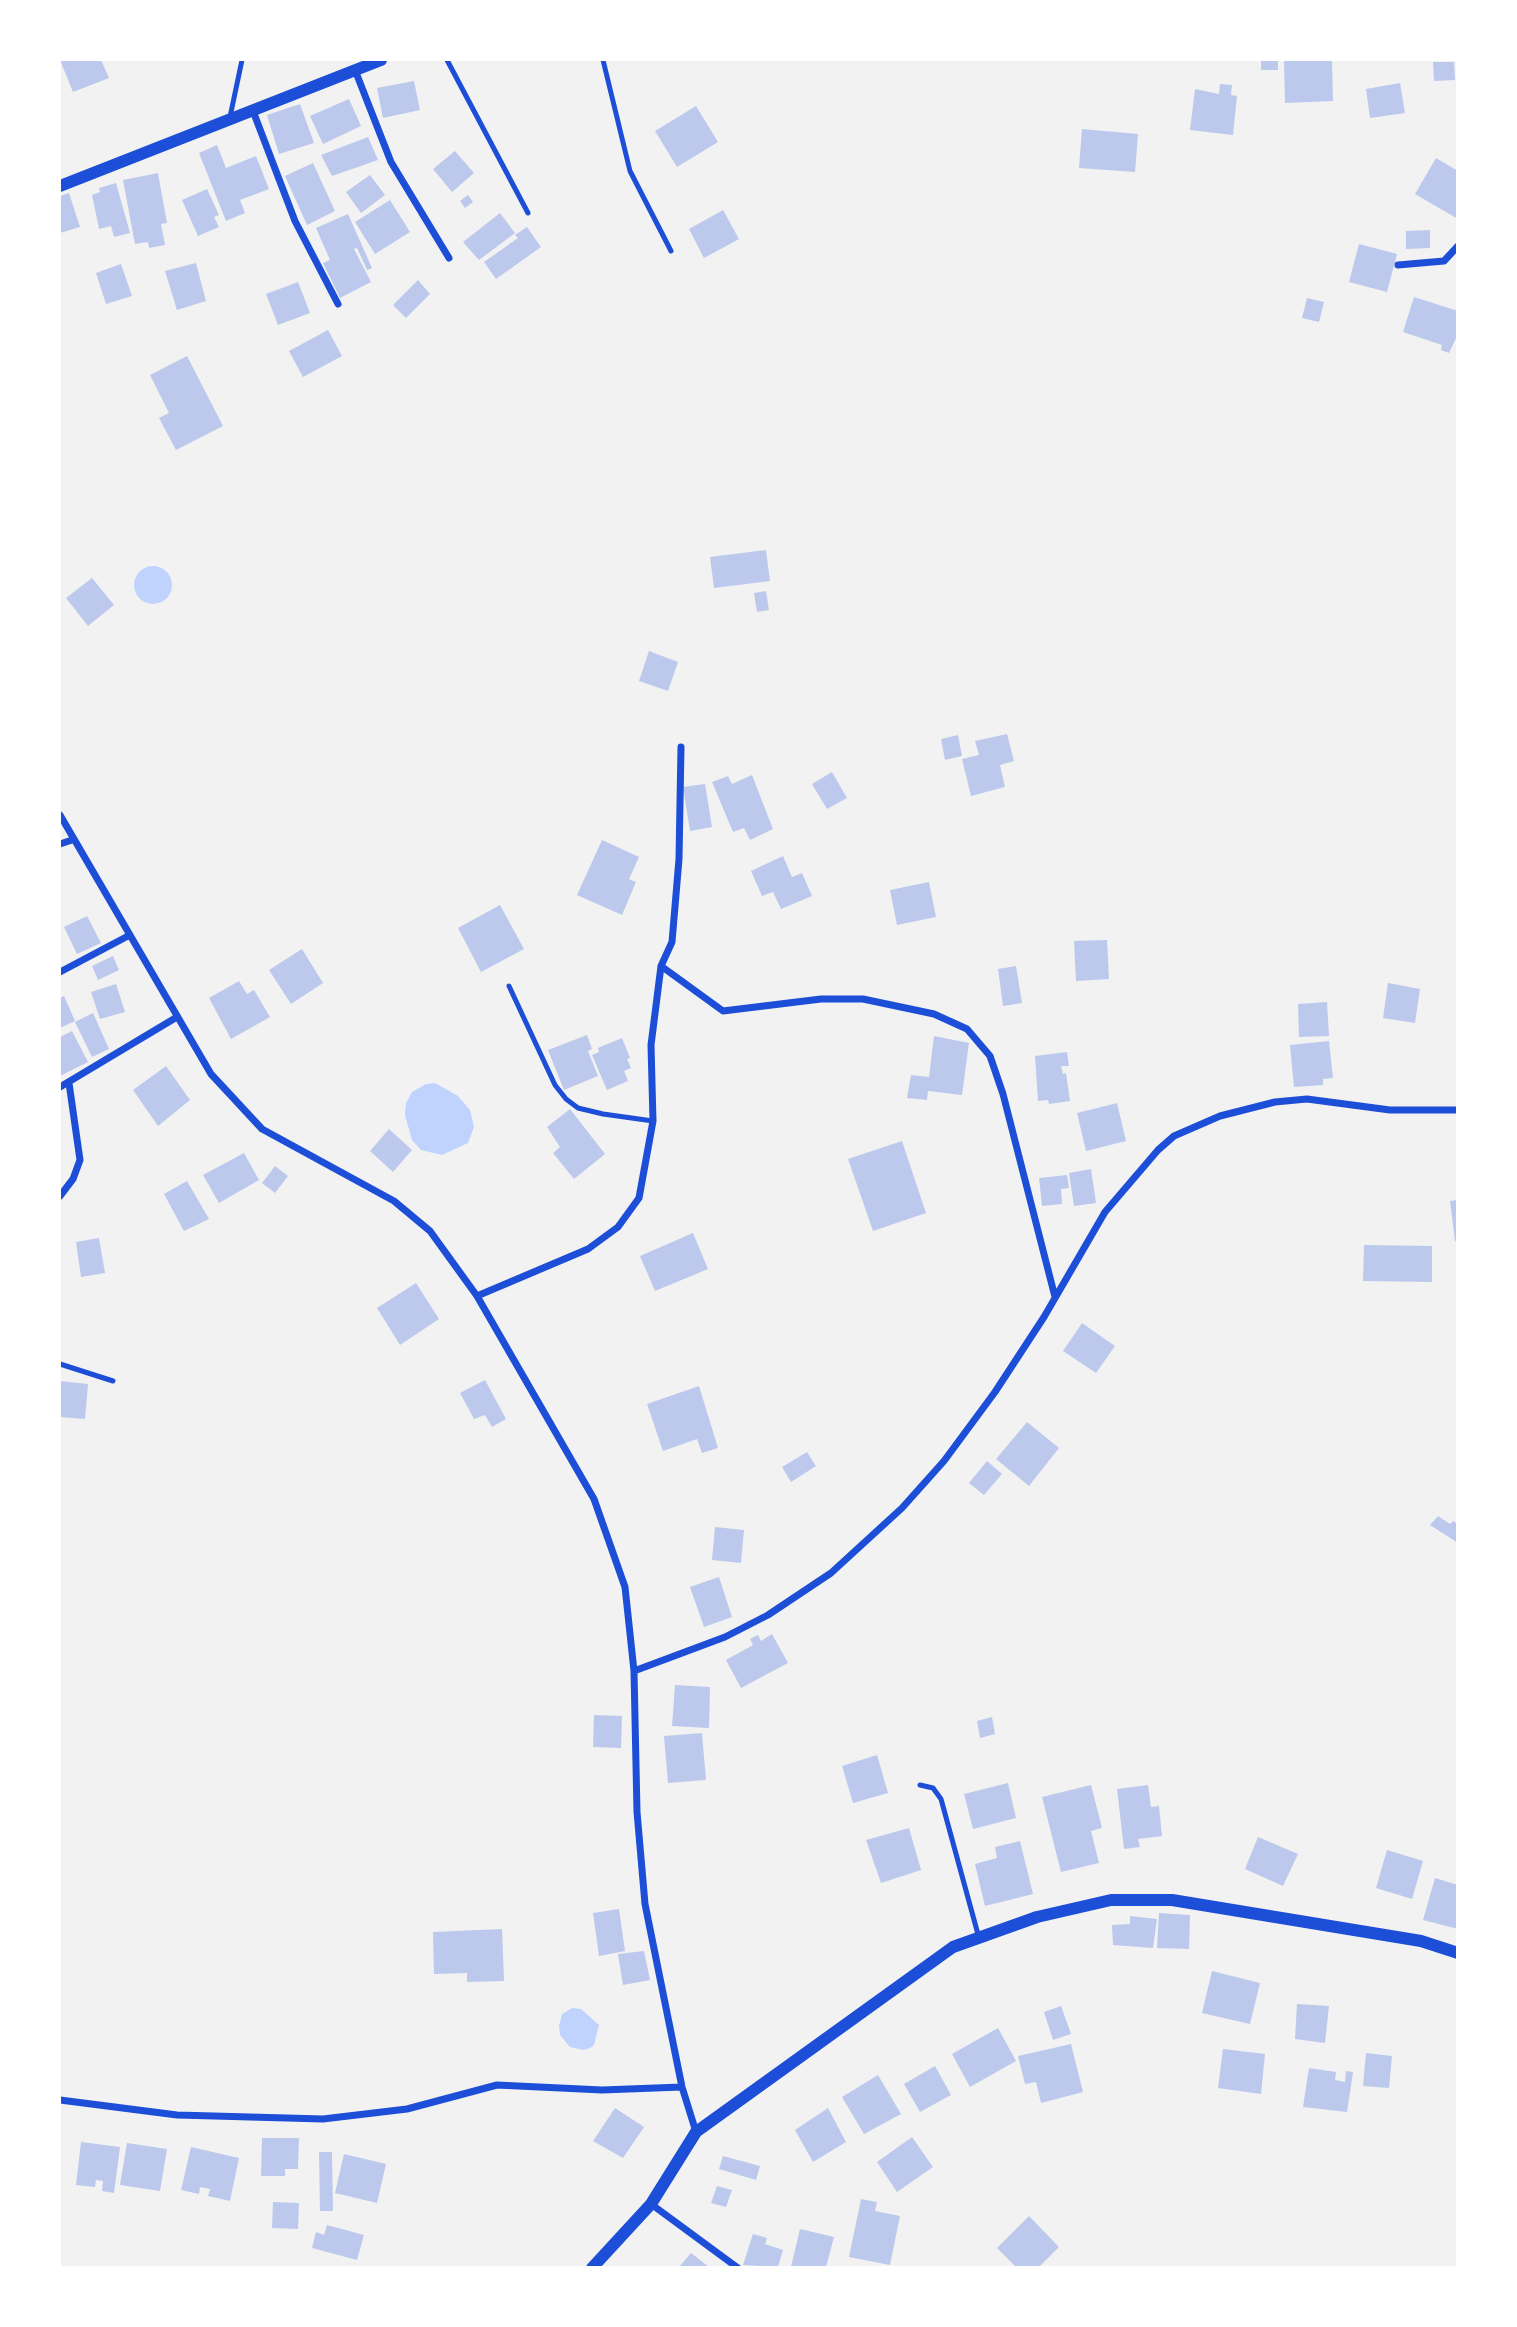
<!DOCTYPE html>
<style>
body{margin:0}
#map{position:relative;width:1517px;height:2327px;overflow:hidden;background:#f2f2f2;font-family:Lato,sans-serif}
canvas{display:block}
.frame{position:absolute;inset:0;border:61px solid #fff;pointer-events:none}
</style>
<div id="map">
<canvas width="1517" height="2327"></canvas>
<div class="frame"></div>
</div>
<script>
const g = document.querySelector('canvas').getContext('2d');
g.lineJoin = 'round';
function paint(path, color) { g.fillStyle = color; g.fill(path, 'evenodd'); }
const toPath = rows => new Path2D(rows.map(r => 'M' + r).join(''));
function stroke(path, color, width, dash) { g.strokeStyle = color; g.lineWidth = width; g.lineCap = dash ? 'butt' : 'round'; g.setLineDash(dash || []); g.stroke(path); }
paint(toPath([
 '134 585a19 19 0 1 1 38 0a19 19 0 1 1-38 0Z',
 [435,1083,458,1096,470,1110,474,1127,468,1143,442,1155,421,1150,412,1140,405,1115,406,1103,412,1092,426,1084],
 [572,2008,581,2009,599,2025,594,2045,590,2048,583,2050,570,2047,560,2035,559,2026,562,2014]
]), '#bfd3fe');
paint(toPath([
 [60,60,101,60,109,78,73,92],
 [1261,60,1278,61,1278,70,1261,70],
 [1284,60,1332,60,1333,101,1285,103],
 [1433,62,1454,62,1455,80,1434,81],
 [414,81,420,110,383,118,377,88],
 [1400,83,1405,113,1370,118,1366,89],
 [1220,84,1232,85,1231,95,1237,96,1233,135,1190,130,1195,89,1219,94],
 [349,99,361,126,323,144,310,116],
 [300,104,314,143,279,154,267,115],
 [696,106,718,142,677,167,655,131],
 [1082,129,1138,134,1135,172,1079,168],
 [368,137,378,160,332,176,321,155],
 [217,145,226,168,256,156,269,189,240,200,245,213,226,221,199,153],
 [455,151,474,173,452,192,433,169],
 [1436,158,1458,171,1458,219,1415,194],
 [313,163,335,211,307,225,285,176],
 [158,173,167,223,161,224,165,245,149,248,148,242,135,244,123,180],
 [370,175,385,195,361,213,346,192],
 [116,183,130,233,114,237,111,226,99,229,92,195,100,192,99,188],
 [207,189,219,215,214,217,219,227,198,236,182,200],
 [69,193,80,227,60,233,60,196],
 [468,195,473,202,465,208,460,201],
 [390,200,410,232,375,254,355,222],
 [723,210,739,239,704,258,689,229],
 [500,213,515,233,479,260,463,242],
 [348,214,372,268,367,270,357,248,354,249,371,282,340,298,323,263,330,260,316,228],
 [527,227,541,247,496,279,484,262,518,238,515,235],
 [1430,230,1430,248,1406,249,1406,231],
 [1359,244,1397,254,1387,292,1349,282],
 [196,263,206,301,177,310,165,271],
 [121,264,132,296,106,304,96,273],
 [418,280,430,294,406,318,393,305],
 [298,282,310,313,278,325,266,294],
 [1414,297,1458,311,1458,334,1449,353,1441,350,1442,345,1403,332],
 [1307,298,1324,302,1319,322,1302,318],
 [328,330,342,356,303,377,289,351],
 [187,356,223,426,176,450,159,418,169,413,150,375],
 [766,550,770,581,714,588,710,557],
 [92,578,114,605,88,626,66,598],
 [766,591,769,610,757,612,754,593],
 [649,651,678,662,668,691,639,681],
 [1007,734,1014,761,1000,765,1005,787,971,796,962,759,979,755,975,741],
 [958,735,962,756,945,760,941,739],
 [832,772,847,798,827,809,812,784],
 [752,775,773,829,750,840,744,828,733,832,712,782,728,776,732,784],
 [705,784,712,827,690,831,683,787],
 [602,840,639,857,629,879,636,882,622,915,577,895],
 [783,856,792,877,802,873,812,896,781,909,773,892,762,896,751,871],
 [929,882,936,917,897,925,890,890],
 [500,905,524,949,481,972,458,928],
 [87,916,101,943,77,954,64,927],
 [1107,940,1109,979,1076,981,1074,941],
 [302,949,323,983,291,1004,269,970],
 [113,956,119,970,98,980,92,966],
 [1016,966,1022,1003,1003,1006,998,969],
 [239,981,247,994,254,990,270,1017,231,1039,209,998],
 [1388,983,1420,989,1415,1023,1383,1018],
 [116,984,125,1012,100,1019,91,992],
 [64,996,75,1021,60,1028,60,998],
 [1327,1002,1329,1036,1299,1037,1298,1004],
 [93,1013,109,1049,92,1057,75,1022],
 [72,1031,88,1062,60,1076,60,1037],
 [587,1035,592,1049,588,1051,598,1076,564,1090,548,1050],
 [934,1036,969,1043,962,1095,928,1091,927,1100,907,1098,911,1075,929,1077],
 [622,1038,630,1058,627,1059,631,1068,624,1071,628,1081,607,1090,592,1055,599,1052,598,1048],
 [1329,1041,1333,1078,1323,1079,1323,1085,1294,1087,1290,1045],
 [1067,1052,1069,1066,1061,1066,1063,1074,1066,1073,1070,1101,1049,1104,1048,1100,1038,1101,1035,1056],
 [166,1066,190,1100,158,1126,133,1090],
 [1117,1103,1126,1141,1086,1151,1077,1113],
 [570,1109,605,1154,574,1179,553,1153,560,1147,547,1127],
 [389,1129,412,1150,393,1172,370,1151],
 [902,1141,926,1213,873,1231,848,1159],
 [244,1153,259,1180,219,1203,203,1175],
 [275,1166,288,1176,275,1193,262,1183],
 [1091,1169,1096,1203,1074,1206,1069,1173],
 [1067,1175,1069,1188,1061,1189,1062,1204,1042,1206,1039,1178],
 [187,1181,209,1219,184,1231,164,1194],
 [1458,1200,1458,1241,1455,1241,1450,1201],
 [693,1233,708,1269,655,1291,640,1256],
 [99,1238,105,1273,81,1277,76,1242],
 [1364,1245,1432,1246,1432,1282,1363,1281],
 [416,1283,439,1319,400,1345,377,1308],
 [1082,1323,1115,1346,1096,1373,1063,1351],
 [485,1380,506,1419,492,1427,485,1415,474,1419,460,1393],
 [60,1381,88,1384,85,1419,60,1417],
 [699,1386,718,1448,702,1453,697,1439,663,1451,647,1404],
 [1027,1422,1059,1448,1029,1486,996,1459],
 [807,1452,816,1466,791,1482,782,1467],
 [987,1461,1002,1474,984,1495,969,1483],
 [1438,1516,1450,1524,1453,1521,1458,1524,1458,1543,1430,1525],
 [715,1527,744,1530,741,1563,712,1560],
 [719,1577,732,1617,704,1627,690,1587],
 [772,1634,788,1663,741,1688,726,1660,753,1645,750,1639,758,1635,761,1641],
 [675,1685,710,1687,709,1728,672,1726],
 [594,1715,622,1716,621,1748,593,1747],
 [992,1717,995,1734,980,1738,977,1721],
 [702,1733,706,1780,668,1783,664,1736],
 [877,1755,888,1793,853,1803,842,1766],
 [1008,1783,1016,1818,973,1829,964,1794],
 [1091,1785,1102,1828,1091,1831,1099,1863,1061,1872,1042,1797],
 [1148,1785,1151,1807,1159,1806,1162,1836,1138,1839,1140,1847,1124,1849,1117,1789],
 [909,1828,921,1870,881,1883,866,1840],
 [1258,1837,1298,1854,1283,1886,1245,1869],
 [1020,1841,1033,1894,985,1906,975,1864,997,1858,995,1847],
 [1387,1850,1423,1861,1412,1899,1376,1888],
 [1435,1878,1458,1885,1458,1929,1423,1920],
 [619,1909,625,1951,599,1956,593,1913],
 [1159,1913,1190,1915,1189,1949,1157,1948],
 [1130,1916,1157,1919,1153,1948,1113,1945,1112,1925,1130,1924],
 [502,1929,504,1981,467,1982,467,1973,434,1974,433,1932],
 [644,1951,650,1980,623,1985,618,1954],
 [1212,1971,1260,1983,1250,2024,1202,2013],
 [1297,2004,1329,2006,1325,2043,1295,2039],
 [1061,2006,1071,2034,1053,2040,1044,2012],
 [998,2028,1016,2061,970,2087,952,2054],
 [1071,2044,1083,2092,1041,2103,1036,2082,1025,2084,1018,2056],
 [1223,2049,1265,2054,1261,2094,1218,2088],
 [1366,2053,1392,2056,1389,2088,1363,2086],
 [935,2066,951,2095,920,2112,904,2084],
 [1309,2068,1336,2072,1335,2080,1345,2082,1346,2071,1353,2072,1347,2112,1303,2107],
 [878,2075,901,2114,864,2134,842,2097],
 [615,2108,644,2127,623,2158,593,2141],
 [828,2108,846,2142,813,2162,795,2130],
 [912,2137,933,2167,897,2192,877,2162],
 [262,2138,299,2138,298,2169,285,2169,285,2176,261,2176],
 [81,2142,120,2147,114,2193,102,2191,103,2181,96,2180,95,2187,76,2185],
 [127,2143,167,2149,160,2191,120,2185],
 [191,2147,239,2158,230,2201,208,2196,210,2189,200,2187,199,2194,181,2190],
 [319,2152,332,2152,333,2211,320,2211],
 [344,2154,386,2164,377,2203,335,2193],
 [723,2156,760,2166,756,2180,719,2169],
 [717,2186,732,2190,726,2207,711,2203],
 [861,2199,877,2202,875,2211,900,2216,890,2265,849,2257],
 [273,2202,299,2203,298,2229,272,2228],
 [1029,2216,1059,2247,1039,2267,1016,2267,997,2248],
 [327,2225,364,2235,357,2260,312,2248,316,2232,324,2235],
 [800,2229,834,2237,826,2267,791,2267],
 [753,2234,767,2238,765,2244,783,2250,778,2267,743,2265],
 [691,2253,709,2267,679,2267]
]), '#bdc9ec');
stroke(toPath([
 [447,60,528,213],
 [603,60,630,171,671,251],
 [230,117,242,60],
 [509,986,555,1085,566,1099,578,1108,603,1114,653,1121],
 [60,1364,113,1381],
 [920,1785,933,1788,941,1799,979,1938]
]), '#1d4ed8', 5);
stroke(toPath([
 [355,70,391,162,449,258],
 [253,111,295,221,338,304],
 [1398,265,1444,261,1458,246],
 [60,815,211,1074,262,1129,394,1201,430,1231,477,1296,594,1499,625,1587,634,1671,637,1812,645,1904,682,2087,696,2132],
 [60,844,72,840],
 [661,966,723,1011,821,999,863,999,934,1014,967,1029,990,1056,1003,1094,1055,1297],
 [60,972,128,936],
 [60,1087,177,1017],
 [60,1196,73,1179,80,1160,69,1083],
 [477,1296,588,1249,618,1227,639,1198,653,1121,651,1045,661,966,672,942,679,859,681,747],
 [634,1671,725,1637,768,1615,831,1573,902,1508,944,1461,995,1392,1044,1317,1105,1212,1158,1150,1174,1136,1220,1116,1275,1102,1307,1099,1390,1110,1458,1110],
 [60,2100,177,2115,323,2119,407,2109,497,2085,602,2090,682,2087],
 [651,2204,738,2268]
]), '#1d4ed8', 7);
stroke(toPath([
 [60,186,381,60],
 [592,2268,651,2204,696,2132,953,1947,1037,1917,1111,1900,1172,1900,1421,1941,1458,1953]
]), '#1d4ed8', 12);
</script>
